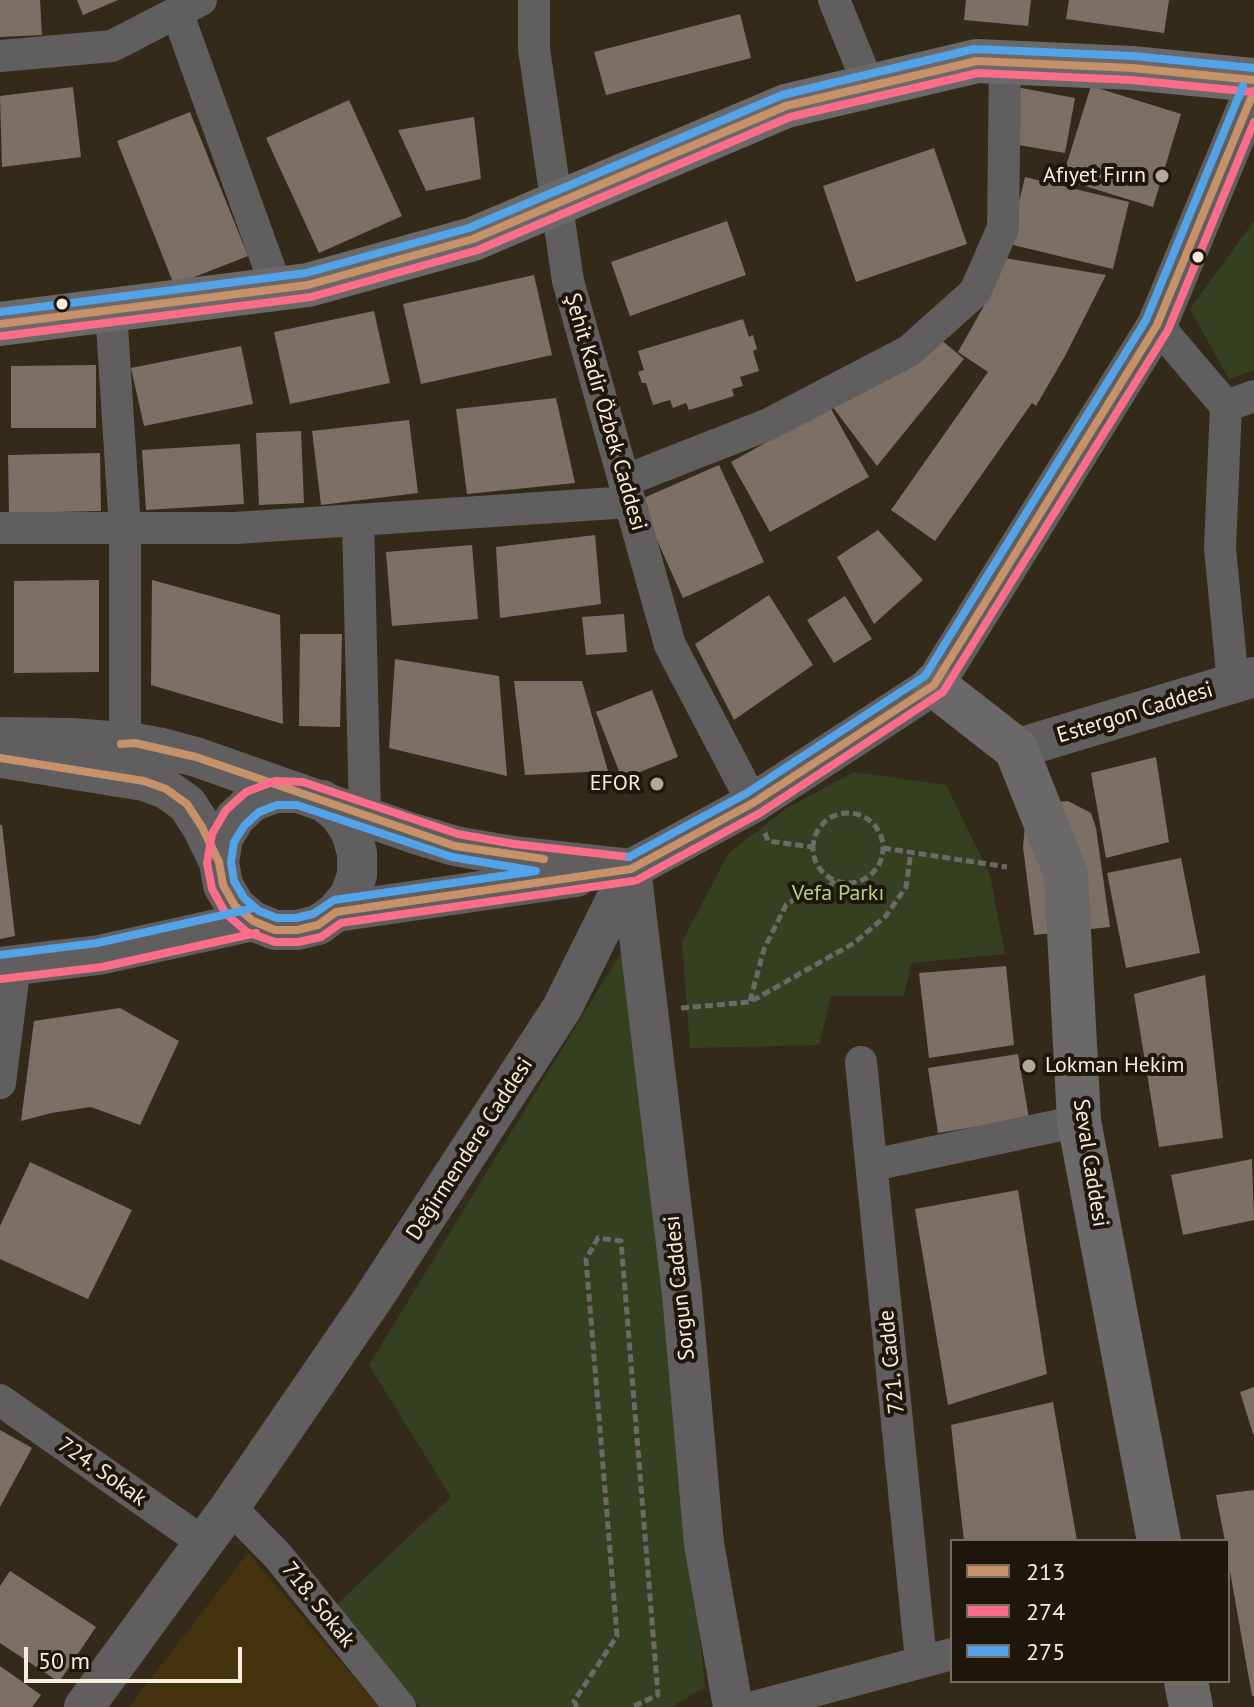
<!DOCTYPE html>
<meta charset="utf-8">
<style>
body{margin:0}
#map{position:relative;width:1254px;height:1707px;overflow:hidden;background:#342a1a;font-family:"PT Sans",sans-serif}
canvas{display:block}
.legend{position:absolute;left:950px;top:1539px;width:280px;height:144px;box-sizing:border-box;background:#1f170b;border:2px solid #756d5f;margin:0;padding:10px 14px;list-style:none;font-size:24px;color:#f7eddc}
.legend li{display:flex;align-items:center;gap:16px;height:40px}
.legend b{width:40px;border:2px solid #756d5f}
.scale{position:absolute;left:24px;top:1647px;width:218px;height:36px;box-sizing:border-box;border:4px solid #f7eddc;border-top:0;padding-left:10px;font-size:24px;line-height:28px;white-space:nowrap;color:#f7eddc;-webkit-text-stroke:6px #1f170b;paint-order:stroke}
</style>
<div id="map">
<canvas width="1254" height="1707"></canvas>
<ul class="legend">
<li><b style="height:10px;background:#c7916a"></b>213</li>
<li><b style="height:10px;background:#fb6d88"></b>274</li>
<li><b style="height:10px;background:#53a3e8"></b>275</li>
</ul>
<div class="scale">50 m</div>
</div>
<script>
const g = document.querySelector('canvas').getContext('2d');
g.lineJoin = 'round';
function paint(path, color) { g.fillStyle = color; g.fill(path, 'evenodd'); }
const toPath = rows => new Path2D(rows.map(r => 'M' + r).join(''));
function stroke(path, color, width, dash) { g.strokeStyle = color; g.lineWidth = width; g.lineCap = dash ? 'butt' : 'round'; g.setLineDash(dash || []); g.stroke(path); }
function write(font, color, halo, rows, align = 'center') {
  g.font = font + ' "PT Sans",sans-serif'; g.lineWidth = 8; g.setLineDash([]); g.textBaseline = 'middle'; g.strokeStyle = halo; g.fillStyle = color; for (const [text, x, y, turn = 0] of rows) {
    g.save(); g.translate(x, y); g.rotate((+turn || 0) * Math.PI / 180); g.textAlign = isNaN(turn) ? turn : align; if (halo) g.strokeText(text, 0, 0); g.fillText(text, 0, 0); g.restore();
  }
}
paint(toPath([
 [248,1553,379,1707,129,1707]
]), '#453310');
paint(toPath([
 [1254,221,1254,370,1229,379,1190,309],
 [854,772,946,785,990,875,1005,954,911,963,904,996,831,996,819,1045,690,1048,682,942,728,854,785,809],
 [628,941,705,1687,671,1707,420,1707,335,1606,451,1497,369,1365]
]), '#354020');
paint(toPath([
 [0,0,40,0,42,35,0,37],
 [77,0,118,0,83,15],
 [966,0,1031,0,1028,26,964,20],
 [1069,0,1169,0,1164,33,1066,19],
 [740,14,751,58,606,95,594,52],
 [1091,86,1181,114,1153,207,1062,179],
 [73,87,81,157,2,167,0,96],
 [1016,87,1075,98,1065,153,1007,143],
 [349,100,402,216,319,253,266,138],
 [190,112,248,256,174,285,117,141],
 [474,117,481,179,426,191,398,130],
 [934,148,967,244,856,282,823,186],
 [1025,177,1129,202,1113,269,1009,244],
 [727,221,746,275,630,316,611,262],
 [1004,258,1106,275,1065,356,1036,406,1032,403,935,541,891,510,988,372,958,352,986,302],
 [534,275,552,355,421,384,403,304],
 [374,311,390,383,290,404,274,332],
 [743,319,749,337,753,335,757,349,753,351,759,371,740,377,743,386,732,389,734,396,689,410,686,403,673,408,670,400,653,405,646,383,642,383,638,372,644,370,638,351],
 [933,333,964,359,877,466,832,406],
 [241,346,253,404,144,426,131,368],
 [96,365,96,428,11,428,11,366],
 [556,398,575,483,467,494,456,409],
 [830,407,869,477,770,532,731,462],
 [409,420,418,493,321,505,312,431],
 [301,431,304,503,259,505,256,433],
 [240,444,244,504,146,510,142,450],
 [100,453,101,511,9,513,8,455],
 [719,465,764,562,683,598,639,500],
 [878,530,923,580,874,624,837,557],
 [595,535,601,604,500,618,496,547],
 [472,545,478,619,392,626,386,552],
 [99,580,99,672,14,673,14,581],
 [152,580,280,615,283,724,151,685],
 [769,595,813,665,734,720,695,644],
 [845,596,872,639,834,663,807,620],
 [624,614,627,652,586,655,582,617],
 [300,634,342,634,340,727,299,726],
 [395,659,499,676,507,776,389,748],
 [514,681,582,681,608,771,525,775],
 [652,690,678,757,622,779,596,712],
 [1156,757,1169,842,1106,858,1091,773],
 [1068,801,1091,813,1096,828,1110,927,1034,935,1023,847,1025,826,1048,803],
 [0,825,2,825,15,936,0,939],
 [1181,858,1200,953,1126,968,1107,873],
 [1006,966,1014,1045,929,1058,919,973],
 [1205,975,1223,1138,1159,1147,1134,994],
 [120,1008,179,1041,140,1125,91,1107,51,1113,21,1121,34,1021],
 [1018,1054,1029,1118,938,1133,928,1068],
 [1252,1159,1254,1220,1183,1235,1171,1175],
 [30,1162,132,1210,88,1299,0,1259,0,1226],
 [1018,1190,1047,1374,948,1405,915,1209],
 [1254,1387,1254,1434,1253,1434,1240,1392],
 [1053,1402,1077,1541,964,1541,951,1425],
 [0,1430,32,1448,0,1507],
 [1254,1490,1254,1696,1252,1696,1228,1560,1228,1541,1225,1541,1216,1495],
 [10,1571,96,1627,59,1682,0,1643,0,1586],
 [0,1666,41,1695,32,1707,0,1707]
]), '#7c7066');
stroke(toPath([
 '813 848a35 35 0 1 1 70 0a35 35 0 1 1-70 0Z',
 [765,833,768,841,812,847],
 [883,848,1007,867],
 [750,1001,764,949,786,905,811,888,827,891,834,880],
 [681,1008,750,1002,854,943,886,916,906,887,911,851],
 [577,1707,574,1701,617,1636,586,1259,598,1238,621,1241,658,1695,632,1707]
]), '#6d6966', 5, [8, 4]);
stroke(toPath([
 [534,0,534,49,568,281,670,645,753,803],
 [834,0,869,86],
 [177,12,277,289],
 [0,56,112,46,201,0],
 [111,311,125,528,125,744],
 [1157,325,1226,406,1220,548,1233,683],
 [1226,406,1254,396],
 [624,481,769,424,909,351,975,292,1003,228,1005,62],
 [358,520,365,816],
 [0,528,235,528,630,502],
 [861,1062,921,1661],
 [0,1083,15,965],
 [873,1165,1079,1121],
 [0,1400,204,1543],
 [230,1507,278,1556,400,1707],
 [754,1707,952,1654]
]), '#605e5f', 32);
stroke(toPath([
 [0,737,72,738,135,743,162,748,196,757,412,833,455,846,512,856,631,869],
 [1016,749,1254,677],
 [1,758,144,781,166,789,187,804,202,827,219,862,223,885,235,906,253,921,275,930,297,930,318,925,336,912,350,895,357,875,357,853,351,832,339,814,322,800],
 [219,862,223,838,235,818,252,802,275,793,299,793],
 [631,869,682,1294,704,1544,733,1707],
 [336,912,576,877],
 [0,967,99,955,253,921],
 [84,1707,230,1507,372,1300,562,1008,631,869,753,803,934,685,1157,325,1254,91]
]), '#605e5f', 40);
stroke(toPath([
 [0,324,308,285,473,239,786,106,977,61,1132,68,1254,80],
 [934,685,1016,749,1066,874,1079,1121,1159,1541],
 [1186,1681,1191,1707]
]), '#6b686a', 44);
stroke(toPath([
 [0,324,308,285,473,239,786,106,977,61,1132,68,1254,80],
 [121,744,135,743,196,757,455,846,544,859],
 [0,758,144,781,166,789,187,804,202,827,219,862,223,885,235,906,253,921,275,930,297,930,318,925,336,912,631,869,753,803,934,685,1157,325,1254,91]
]), '#c7916a', 8);
stroke(toPath([
 [2,336,311,297,478,250,790,117,978,73,1131,80,1253,92],
 [629,857,514,844,458,834,303,782,275,781,246,792,226,810,212,834,207,863,212,889,226,914,247,932,275,942,298,942,321,937,341,923,633,881],
 [637,880,760,813,943,692,1168,330,1254,122],
 [1,979,102,967,256,933]
]), '#fb6d88', 8);
stroke(toPath([
 [0,312,306,273,469,228,782,95,974,49,1133,56,1254,68],
 [277,805,297,805,452,857,536,871,334,900,313,914,296,918,277,918,259,911,244,898,234,881,231,862,234,842,244,826,259,812,277,805],
 [629,857,747,793,925,676,1146,320,1243,86],
 [0,955,97,943,250,909]
]), '#53a3e8', 8);
for (const [x, y, r, color] of [
 [1162,176,8,"#b3a998"],
 [1198,257,7,"#f7eddc"],
 [62,304,7,"#f7eddc"],
 [657,784,8,"#b3a998"],
 [1029,1066,8,"#b3a998"]
]) { const dot = new Path2D(); dot.arc(x, y, r, 0, 2 * Math.PI); g.fillStyle = color; g.fill(dot); stroke(dot, '#1f170b', 3); }
write('22px', '#f7eddc', '#1f170b', [
 ["Afıyet Fırın",1146,176],
 ["EFOR",641,784],
 ["Lokman Hekim",1045,1066,"left"]
], 'right');
write('22px', '#f7eddc', '#1f170b', [
 ["Şehit Kadir Özbek Caddesi",605,412,74],
 ["Estergon Caddesi",1135,713,-17],
 ["Değirmendere Caddesi",470,1149,-57],
 ["Seval Caddesi",1090,1163,81],
 ["Sorgun Caddesi",680,1288,-96],
 ["721. Cadde",892,1362,-96],
 ["724. Sokak",102,1472,35],
 ["718. Sokak",318,1605,51]
]);
write('22px', '#b3d188', '#1f170b', [
 ["Vefa Parkı",838,894]
]);
</script>
